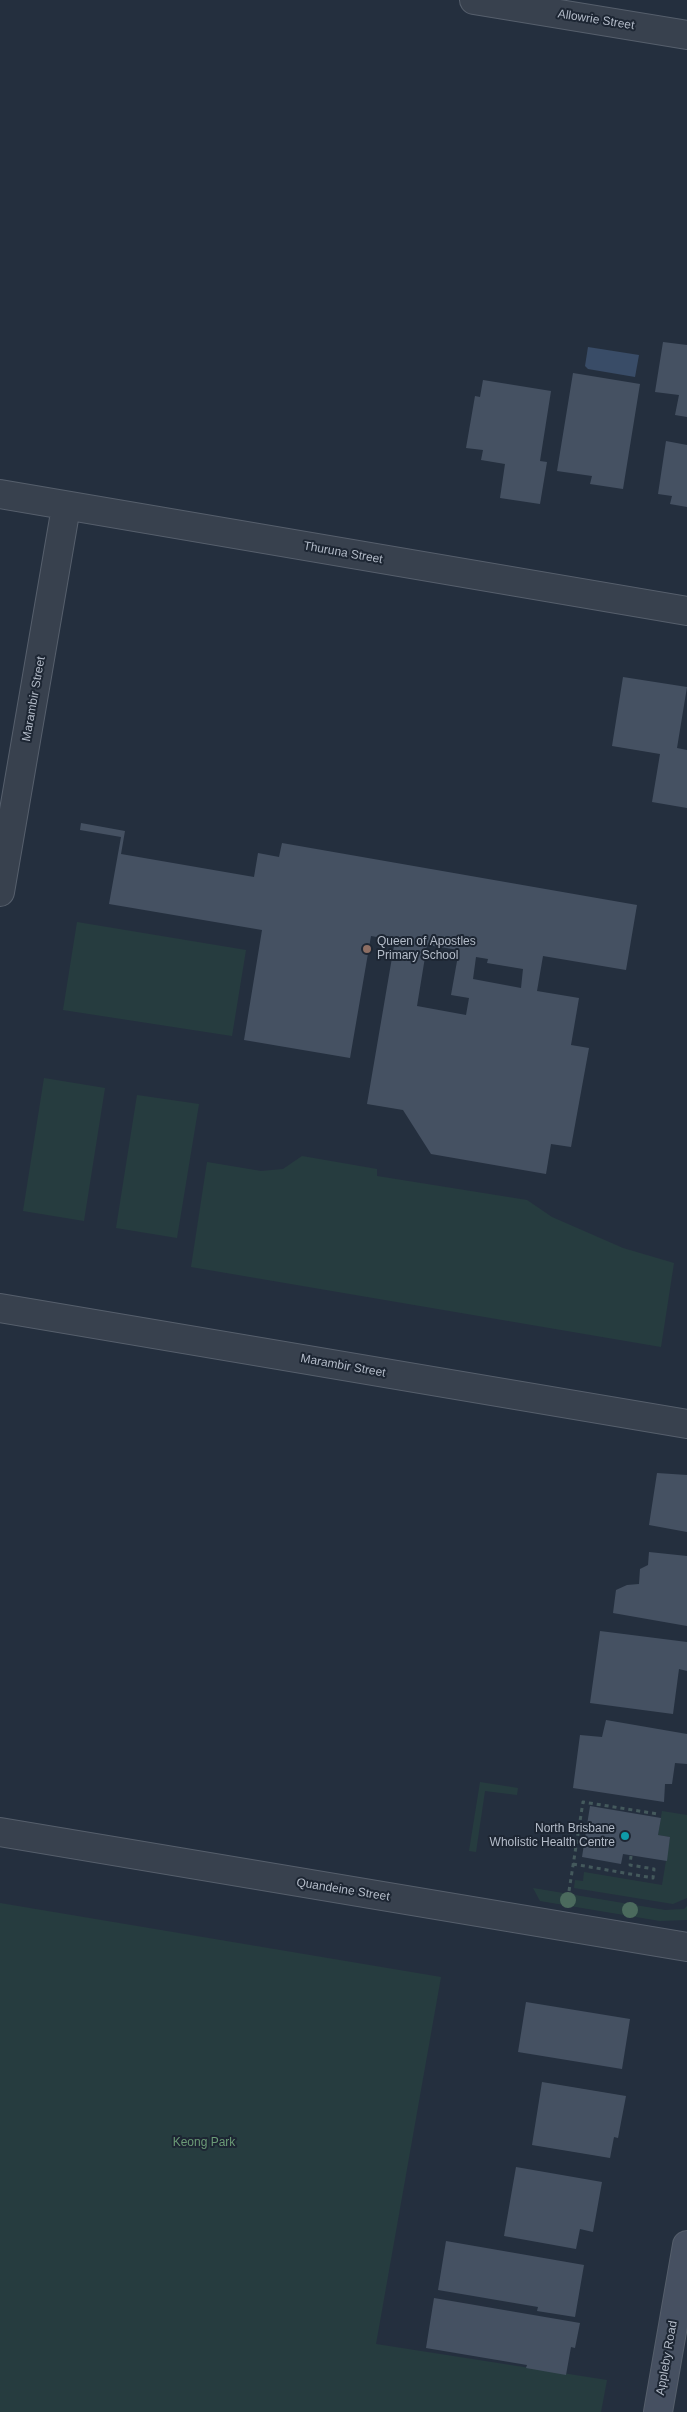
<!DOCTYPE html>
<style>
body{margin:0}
canvas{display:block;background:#242f3e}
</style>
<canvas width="687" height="2412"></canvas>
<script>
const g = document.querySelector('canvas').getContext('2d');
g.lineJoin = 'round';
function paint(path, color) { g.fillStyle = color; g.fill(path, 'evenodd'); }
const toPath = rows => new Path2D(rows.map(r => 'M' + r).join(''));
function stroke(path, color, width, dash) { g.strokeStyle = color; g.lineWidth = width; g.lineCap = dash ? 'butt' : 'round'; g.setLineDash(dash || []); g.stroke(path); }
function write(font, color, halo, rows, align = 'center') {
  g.font = font + ' Arial,sans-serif'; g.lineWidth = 4; g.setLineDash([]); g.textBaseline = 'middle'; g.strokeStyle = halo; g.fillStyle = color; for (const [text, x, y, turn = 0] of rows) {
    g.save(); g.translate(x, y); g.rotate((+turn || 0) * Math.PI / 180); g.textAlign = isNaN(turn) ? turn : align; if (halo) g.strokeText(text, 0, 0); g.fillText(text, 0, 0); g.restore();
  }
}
paint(toPath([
 [77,922,246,950,232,1036,63,1010],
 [44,1078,105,1088,84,1221,23,1211],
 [137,1095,199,1104,177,1238,116,1228],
 [302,1156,377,1169,377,1176,527,1200,552,1217,623,1248,674,1263,661,1347,191,1267,207,1162,261,1171,283,1169],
 [480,1782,518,1788,517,1795,485,1791,476,1852,469,1851],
 [662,1811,687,1815,687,1898,673,1904,574,1888,575,1880,583,1881,584,1872,662,1885,670,1837,658,1835],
 [533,1888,665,1910,684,1909,687,1906,687,1920,660,1921,540,1901],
 [0,1903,441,1977,376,2344,607,2380,601,2412,0,2412]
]), '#263c3f');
paint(toPath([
 [588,347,639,355,635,377,588,369,585,366]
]), '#394c67');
paint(toPath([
 [663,342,687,345,687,417,675,415,679,395,655,392],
 [573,373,640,384,623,489,590,484,592,476,557,471],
 [483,380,551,391,540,461,547,462,540,504,500,498,505,464,481,460,483,450,466,448,475,396,480,397],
 [666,441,687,445,687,507,670,504,672,496,658,494],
 [623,677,687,687,677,748,687,750,687,808,652,802,660,754,612,746],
 [81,823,125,831,121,854,254,877,258,853,279,857,282,843,637,905,626,970,543,956,537,991,579,998,571,1045,589,1048,571,1147,551,1144,546,1174,431,1154,403,1110,367,1104,395,940,371,936,350,1058,244,1040,262,930,109,904,121,837,80,830],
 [427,945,459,950,451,995,469,998,466,1015,417,1006],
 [476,957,488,959,487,963,523,969,521,988,473,979],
 [657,1473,687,1475,687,1532,649,1525],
 [649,1552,687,1556,687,1626,613,1613,616,1590,627,1585,639,1584,640,1569,648,1565],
 [600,1631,687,1642,687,1671,679,1669,673,1714,590,1703],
 [606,1720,687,1734,687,1764,675,1763,672,1784,665,1784,664,1802,573,1788,580,1735,602,1737],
 [590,1806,661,1818,658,1835,670,1837,667,1861,623,1854,621,1864,582,1857],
 [526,2002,630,2019,622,2069,518,2052],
 [542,2082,626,2096,618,2138,614,2137,610,2158,532,2145],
 [516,2167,602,2182,593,2232,580,2229,576,2249,504,2236],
 [446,2241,584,2265,575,2317,537,2311,538,2307,438,2290],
 [434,2298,580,2323,575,2348,571,2347,566,2375,526,2368,527,2365,426,2348]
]), '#455162');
const minor = toPath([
 [474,0,687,35],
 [0,494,687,611],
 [0,892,66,507],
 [0,1308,687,1424],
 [0,1832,687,1947]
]);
const secondary = toPath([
 [658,2412,687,2245]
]);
stroke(minor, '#565f6c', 30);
stroke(secondary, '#565f6c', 30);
stroke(toPath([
 [573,1864,653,1878,654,1869,630,1865,631,1856],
 [569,1891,583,1802,658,1814]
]), '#44595c', 3, [4, 4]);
stroke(minor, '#38414e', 28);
stroke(secondary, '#465061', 28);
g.fillStyle = '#4b6a5d';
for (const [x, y] of [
 [568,1900],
 [630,1910]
]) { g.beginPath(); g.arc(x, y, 8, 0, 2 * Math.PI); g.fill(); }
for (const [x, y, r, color] of [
 [367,949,5,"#8d6e63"],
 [625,1836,5,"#0f9aa8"]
]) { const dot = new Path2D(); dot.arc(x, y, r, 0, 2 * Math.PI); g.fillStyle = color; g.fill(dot); stroke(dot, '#1d2633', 2); }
write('12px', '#b4bcc9', '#1d2633', [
 ["Allowrie Street",596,20,9],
 ["Thuruna Street",343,553,10],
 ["Marambir Street",34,699,-80],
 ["Marambir Street",343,1366,10],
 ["Quandeine Street",343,1890,9],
 ["Appleby Road",667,2358,-80]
]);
write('12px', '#b4bcc9', '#1d2633', [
 ["Queen of Apostles",377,942],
 ["Primary School",377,956],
 ["North Brisbane",615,1829,"right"],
 ["Wholistic Health Centre",615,1843,"right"]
], 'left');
write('12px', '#6b9a76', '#1d2633', [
 ["Keong Park",204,2143]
]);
</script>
